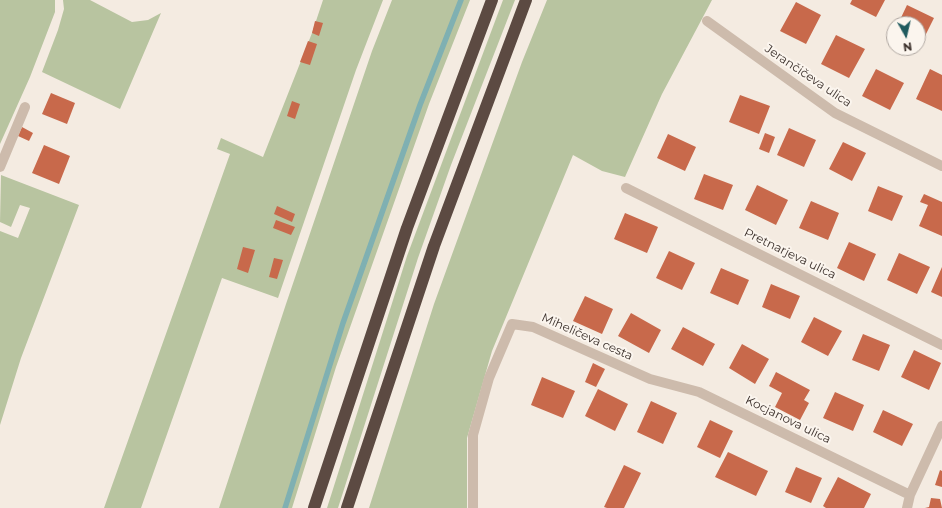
<!DOCTYPE html>
<meta charset="utf-8">
<style>
body{margin:0}
#map{position:relative;width:942px;height:508px;overflow:hidden;background:#f4ebe1;font-family:Montserrat,sans-serif}
canvas{display:block}
.north{position:absolute;left:886px;top:16px;width:40px;height:40px;box-sizing:border-box;background:#fbf5ee;border:1px solid #aea6a0;border-radius:50%;rotate:172deg;font-size:11px;font-weight:700;line-height:16px;text-align:center;color:#3b302b}
.north::after{content:'';display:block;margin:auto;width:14px;height:18px;background:#1f5a5e;clip-path:polygon(50% 0,100% 100%,50% 72%,0 100%)}
</style>
<div id="map">
<canvas width="942" height="508"></canvas>
<div class="north">N</div>
</div>
<script>
const g = document.querySelector('canvas').getContext('2d');
g.lineJoin = 'round';
function paint(path, color) { g.fillStyle = color; g.fill(path, 'evenodd'); }
const toPath = rows => new Path2D(rows.map(r => 'M' + r).join(''));
function stroke(path, color, width, dash) { g.strokeStyle = color; g.lineWidth = width; g.lineCap = dash ? 'butt' : 'round'; g.setLineDash(dash || []); g.stroke(path); }
function write(font, color, halo, rows, align = 'center') {
  g.font = font + ' Montserrat,sans-serif'; g.lineWidth = 4; g.setLineDash([]); g.textBaseline = 'middle'; g.strokeStyle = halo; g.fillStyle = color; for (const [text, x, y, turn = 0] of rows) {
    g.save(); g.translate(x, y); g.rotate((+turn || 0) * Math.PI / 180); g.textAlign = isNaN(turn) ? turn : align; if (halo) g.strokeText(text, 0, 0); g.fillText(text, 0, 0); g.restore();
  }
}
paint(toPath([
 [0,0,55,0,55,12,30,77,0,144],
 [63,0,90,0,132,22,148,20,161,13,120,109,42,72,58,30,64,9],
 [323,0,383,0,356,70,278,298,222,278,141,508,104,508,230,154,217,149,221,138,263,157,312,33],
 [392,0,470,0,429,104,336,367,292,508,219,508,286,304,372,51],
 [503,0,515,0,451,165,418,258,338,508,327,508,407,256],
 [547,0,712,0,662,94,625,177,602,171,573,155,492,351,467,438,467,508,369,508,434,304,522,62],
 [1,175,79,205,21,358,0,425,0,231,18,238,30,208,20,205,11,227,0,222]
]), '#b8c4a0');
stroke(toPath([
 [285,508,343,323,420,105,461,0]
]), '#7fb0b2', 5.5);
paint(toPath([
 [852,0,885,0,876,17,850,4],
 [796,2,821,15,806,44,780,31],
 [907,5,934,18,919,48,918,48,918,24,898,24],
 [315,21,323,23,319,36,312,33],
 [836,35,865,49,849,78,821,64],
 [308,41,317,44,310,65,300,62],
 [876,69,904,83,890,110,862,96],
 [930,69,942,75,942,111,916,99],
 [51,93,75,103,67,124,42,114],
 [740,95,770,106,759,134,729,122],
 [292,101,300,104,295,119,287,116],
 [22,127,33,133,29,141,18,136],
 [789,128,816,140,804,167,777,155],
 [765,133,775,137,769,153,759,149],
 [668,134,696,147,685,171,657,158],
 [843,142,866,153,852,181,829,169],
 [44,145,70,156,59,184,32,173],
 [704,174,733,185,723,210,694,199],
 [757,185,788,200,776,225,745,210],
 [878,186,903,196,892,221,868,211],
 [924,194,942,202,942,236,919,226,928,205,920,202],
 [811,201,839,213,828,240,799,228],
 [277,206,295,214,292,222,274,214],
 [625,213,658,227,647,253,614,239],
 [276,220,295,227,291,235,273,228],
 [849,242,876,254,864,281,837,268],
 [243,247,255,250,248,273,237,269],
 [669,251,695,263,682,290,656,278],
 [899,253,930,267,917,294,887,280],
 [274,258,283,260,277,279,269,277],
 [942,267,942,297,931,292],
 [721,268,749,280,738,305,710,293],
 [771,284,800,296,790,319,762,307],
 [585,296,613,309,602,334,573,321],
 [631,313,661,330,649,353,618,336],
 [814,317,842,331,828,356,801,342],
 [683,327,715,344,703,366,671,349],
 [863,334,890,345,879,371,852,360],
 [742,344,769,359,755,384,729,368],
 [914,350,941,363,929,390,901,377],
 [593,363,605,369,596,387,585,382],
 [776,372,810,390,804,400,809,403,800,420,775,407,782,393,769,386],
 [542,377,575,391,563,418,531,405],
 [598,389,628,404,615,431,585,416],
 [835,392,864,405,853,431,823,418],
 [651,401,677,413,663,444,637,432],
 [883,410,913,424,902,446,873,432],
 [710,420,733,431,720,458,697,447],
 [728,452,768,471,756,496,715,477],
 [624,465,641,473,624,508,607,508,604,507],
 [796,467,822,478,811,503,785,492],
 [940,470,942,471,942,487,935,485],
 [838,477,871,494,864,508,826,508,823,506],
 [931,498,940,499,942,508,925,508,929,507]
]), '#c8694b');
stroke(toPath([
 [707,21,835,113,942,166],
 [0,167,25,107],
 [626,188,942,345],
 [473,508,473,435,489,378,512,324,533,327,650,379,699,392,910,495],
 [907,508,910,495,942,426]
]), '#cdbbac', 10);
stroke(toPath([
 [314,508,407,228,492,0],
 [347,508,434,246,526,0]
]), '#5c4a42', 12);
write('12px', '#3b302b', '#fbf5ee', [
 ["Jerančičeva ulica",808,76,34],
 ["Pretnarjeva ulica",790,254,26],
 ["Miheličeva cesta",587,337,24],
 ["Kocjanova ulica",788,420,26]
]);
</script>
